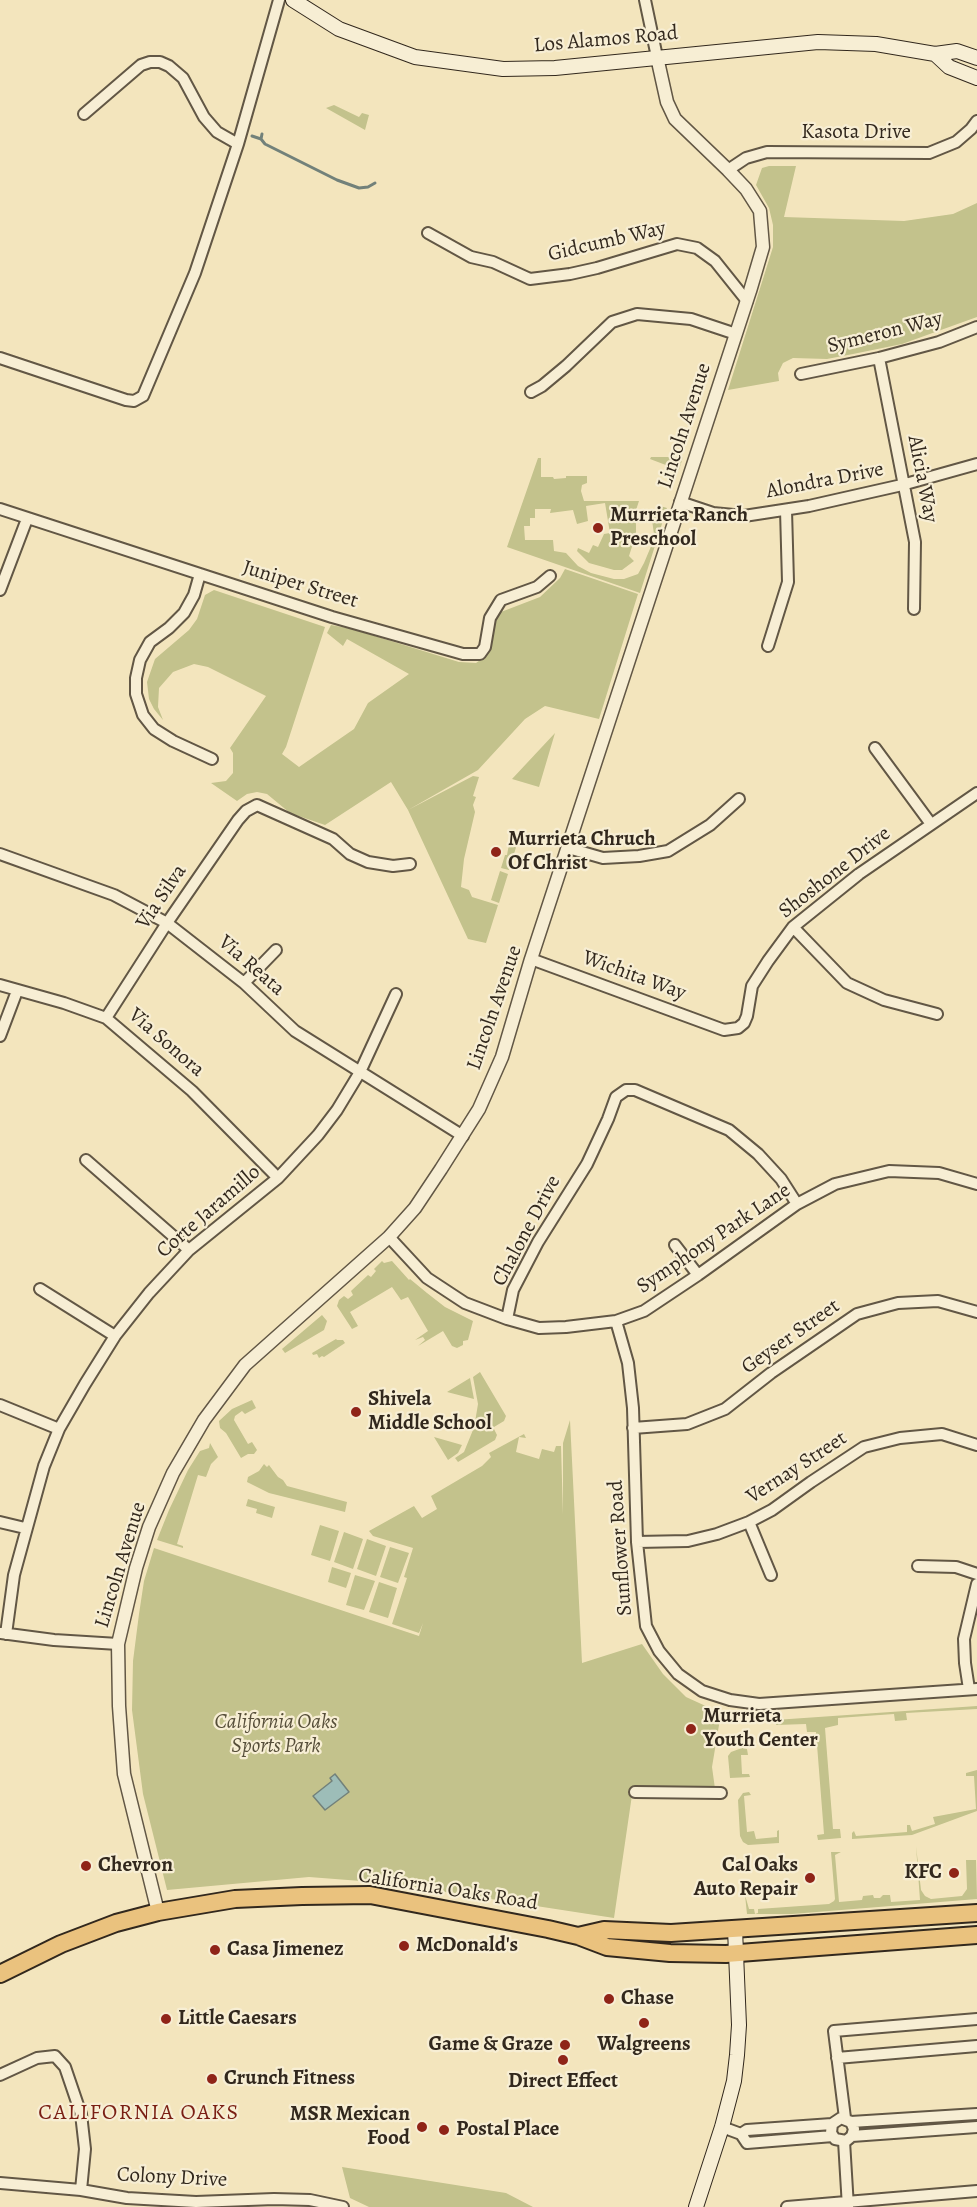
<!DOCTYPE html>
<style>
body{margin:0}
canvas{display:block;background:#f3e5bd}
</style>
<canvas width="977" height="2207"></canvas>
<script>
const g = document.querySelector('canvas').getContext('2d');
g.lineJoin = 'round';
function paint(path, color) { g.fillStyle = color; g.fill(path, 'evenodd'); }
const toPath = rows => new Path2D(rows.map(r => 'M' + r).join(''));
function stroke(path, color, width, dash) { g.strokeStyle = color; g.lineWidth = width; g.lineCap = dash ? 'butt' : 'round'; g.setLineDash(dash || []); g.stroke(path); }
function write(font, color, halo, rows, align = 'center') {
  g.font = font + ' Alegreya,serif'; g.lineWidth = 4.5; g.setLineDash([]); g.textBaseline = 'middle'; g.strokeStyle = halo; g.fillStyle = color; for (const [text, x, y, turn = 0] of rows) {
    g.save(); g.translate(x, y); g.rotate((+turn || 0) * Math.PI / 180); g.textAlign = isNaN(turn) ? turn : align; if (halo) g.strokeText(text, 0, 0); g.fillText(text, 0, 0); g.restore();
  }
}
paint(toPath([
 [334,105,359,117,362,113,369,115,365,130,326,108],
 [769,166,796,166,784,217,904,221,953,214,977,203,977,317,902,344,853,354,827,359,793,358,783,363,778,373,779,381,728,390,773,247,773,225,769,208,756,185,762,168],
 [651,457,683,457,679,470,650,459],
 [538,458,541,458,541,477,553,477,554,479,566,478,566,476,587,476,587,483,582,485,581,491,584,501,639,501,636,510,636,534,629,556,634,561,622,570,614,570,589,563,577,551,578,548,589,553,593,545,598,547,604,534,610,533,605,503,586,506,588,521,577,524,573,510,550,513,551,509,535,509,535,518,530,518,530,526,524,526,525,540,553,540,554,551,566,553,578,566,591,573,614,579,624,579,638,574,644,563,652,544,654,534,652,520,657,505,667,508,640,593,507,547],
 [565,569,638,594,599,719,545,706,525,719,478,770,408,810,391,782,325,825,290,813,267,794,257,792,247,794,237,801,211,783,226,781,233,773,233,753,230,748,266,696,208,667,194,664,173,672,159,688,158,707,163,720,154,709,149,699,147,682,155,659,189,630,197,619,205,595,214,590,325,627,286,747,282,754,299,767,354,729,368,703,409,674,347,639,343,646,327,633,331,625,352,629,459,662,476,663,486,656,491,643,496,620,501,612,540,597,560,578],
 [555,733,539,787,512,779],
 [473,776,479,777,473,796,476,797,473,805,475,812,464,859,461,887,469,890,472,897,498,905,486,943,468,939,408,810],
 [516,838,518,841,509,870,501,868,505,855,507,855,510,839,515,840],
 [500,871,508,874,499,903,491,900],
 [382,1261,384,1263,392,1261,409,1280,410,1279,427,1293,445,1307,473,1321,468,1340,463,1341,463,1345,457,1348,452,1346,443,1331,418,1346,425,1340,423,1337,415,1340,428,1331,408,1297,401,1300,392,1287,350,1312,358,1326,352,1329,337,1306,339,1300,344,1296,348,1299,353,1295,351,1291,368,1275,371,1277,376,1271,374,1269],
 [322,1315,327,1321,324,1330,285,1353,282,1349],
 [336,1339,337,1340,343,1340,345,1343,324,1357,322,1356,319,1358,317,1354,313,1355,312,1353],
 [480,1372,506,1416,504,1421,494,1427,475,1422,478,1404,473,1377],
 [470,1378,474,1399,447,1392],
 [252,1400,256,1408,245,1414,242,1411,235,1416,234,1420,248,1444,252,1442,257,1450,254,1454,248,1454,241,1458,226,1433,220,1428,219,1421,232,1409],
 [570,1420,582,1663,642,1644,663,1674,686,1697,721,1713,712,1767,716,1796,632,1795,614,1918,387,1883,309,1877,167,1890,143,1794,132,1710,133,1661,139,1614,144,1581,154,1548,419,1636,423,1623,419,1633,392,1624,407,1578,404,1577,413,1548,373,1536,369,1531,414,1506,422,1518,437,1509,431,1496,482,1466,491,1457,489,1453,524,1434,526,1438,519,1437,516,1452,539,1459,542,1449,554,1452,556,1446,561,1446,563,1515,563,1443],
 [475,1425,494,1429,497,1435,495,1440,458,1462,455,1458,464,1452],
 [434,1437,462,1445,458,1453,448,1460],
 [210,1443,218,1457,211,1464,206,1477,198,1475,177,1544,183,1546,183,1548,157,1540,169,1510,188,1470,200,1451,209,1448],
 [264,1464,267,1467,269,1465,278,1477,283,1480,287,1486,347,1502,345,1512,269,1493,247,1482,248,1477,259,1471],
 [248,1499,275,1507,272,1518,256,1513,257,1509,246,1506],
 [320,1525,339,1531,330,1561,311,1555],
 [344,1532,363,1539,353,1569,334,1562],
 [367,1539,386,1546,376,1576,357,1569],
 [390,1547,409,1553,398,1583,380,1577],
 [332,1567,351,1573,346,1588,328,1582],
 [355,1575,375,1581,364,1610,346,1605],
 [379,1582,397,1588,388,1618,369,1612],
 [977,1706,977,1709,906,1713,907,1720,895,1721,894,1714,838,1718,838,1725,825,1728,833,1829,840,1829,841,1838,818,1840,817,1835,824,1834,816,1732,807,1732,806,1724,776,1725,775,1720],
 [742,1748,747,1749,748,1755,741,1755,742,1774,749,1774,750,1777,730,1778,728,1756,731,1752],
 [977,1770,977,1811,912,1835,852,1839,852,1833,854,1831,856,1836,907,1832,907,1825,910,1825,912,1831,935,1824,933,1817,976,1809,974,1776,966,1776,966,1773],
 [749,1792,751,1795,744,1796,747,1832,754,1831,756,1839,777,1837,777,1831,779,1830,779,1843,748,1845,743,1842,740,1836,738,1800,743,1793],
 [916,1846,921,1890,925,1896,931,1899,962,1896,967,1889,966,1860,976,1860,977,1899,792,1914,747,1914,745,1895,749,1909,754,1909,755,1914,758,1913,758,1909,829,1904,834,1901,835,1899,831,1852,841,1852,835,1855,839,1902,862,1900,863,1896,873,1895,874,1898,880,1898,883,1895,890,1895,891,1902,920,1900],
 [342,2167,506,2193,533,2207,369,2207,350,2198]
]), '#c3c28c');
const water = toPath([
 [335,1774,349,1792,325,1810,313,1796,332,1781,330,1778,335,1774]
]);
paint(water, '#9dbdb8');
stroke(water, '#72817a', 1.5);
stroke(toPath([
 [262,134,261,139,265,144,337,180,359,188,368,187,375,183],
 [252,136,261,139]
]), '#72817a', 3);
const minor = toPath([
 [645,0,657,57],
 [84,114,141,65,150,62,160,62,169,66,183,78,204,117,217,132,238,144],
 [728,170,746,158,767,152,929,153,956,142,971,129,977,121],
 [428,233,471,257,493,262,530,279,570,274,597,268,677,244,697,248,715,261,747,301],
 [0,358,126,400,134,401,143,396,195,273,238,144,279,0],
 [879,358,915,542,914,609],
 [801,374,879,358,939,342,977,327],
 [531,392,542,386,566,366,612,322,637,314,691,319,736,334],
 [680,502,713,513,744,516,809,506,902,485,977,464],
 [0,509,332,617,463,654,480,654,485,647,490,618,501,600,537,587,550,576],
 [200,574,194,595,184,613,169,628,150,642,140,660,136,678,136,694,143,715,154,729,173,741,212,759],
 [0,590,27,519],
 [768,646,788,582,786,510],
 [875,748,931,824],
 [568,848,603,858,639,856,668,851,710,825,739,799],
 [0,854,114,895,167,923,244,983,295,1031,463,1136],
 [793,927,847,983,884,1000,937,1014],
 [531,959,724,1030,738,1028,744,1023,747,1016,752,986,768,961,793,927,859,874,977,793],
 [244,983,276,950],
 [0,985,64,1003,106,1018,192,1091,278,1178],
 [106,1018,167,923,238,820,246,811,257,805,333,839,350,854,368,862,393,866,410,864],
 [0,1036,17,991],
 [86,1160,189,1250],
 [389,1237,427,1278,465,1303,507,1319,539,1328,566,1327,616,1321,644,1311,698,1275,797,1204,835,1184,889,1171,939,1173,977,1184],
 [675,1245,698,1275],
 [40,1289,115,1336],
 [507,1319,513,1290,538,1242,587,1164,608,1119,616,1097,626,1090,635,1090,729,1130,758,1154,781,1179,797,1204],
 [616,1321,628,1363,633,1408,637,1542,646,1626,659,1651,678,1674,702,1691,730,1700,759,1704,977,1689],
 [0,1405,59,1429],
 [633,1428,687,1424,725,1409,771,1373,857,1314,898,1303,938,1301,977,1312],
 [0,1522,25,1528],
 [749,1522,771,1575],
 [637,1542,688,1541,717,1534,749,1522,772,1510,811,1482,864,1447,900,1438,942,1434,977,1445],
 [918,1566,956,1567,977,1574],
 [1,1633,54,1640,118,1644],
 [6,1634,14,1575,44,1466,59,1429,85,1384,115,1336,149,1293,189,1250,278,1178,318,1135,337,1110,360,1072,396,994],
 [969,1689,965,1663,964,1639,977,1584],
 [635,1792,721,1793],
 [837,2058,977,2046],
 [0,2075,37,2058,55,2056,65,2067,81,2114,85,2149,81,2190],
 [845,2118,834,2031,977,2019],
 [851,2122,977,2114],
 [722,2127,741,2134,747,2143,833,2136],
 [741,2134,747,2130,832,2124,841,2118,851,2122,854,2129,852,2136,846,2141,835,2139,831,2133,832,2124],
 [852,2136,977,2127],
 [844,2141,848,2207],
 [0,2183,81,2190,127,2198,196,2202,274,2199,310,2200,343,2207],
 [787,2207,977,2191]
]);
const tertiary = toPath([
 [158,1912,124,1774,119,1706,118,1644,136,1568,149,1527,173,1473,204,1420,245,1365,389,1237,415,1208,441,1169,479,1109,502,1057,531,959,750,291,763,247,760,211,746,189,728,170,675,119,667,102,657,57]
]);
const secondary = toPath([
 [293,0,339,29,415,57,503,69,555,68,818,42,876,44,935,54,957,51,977,58],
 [935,54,949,67,977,78],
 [696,2207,722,2127,734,2081,737,2055,739,2025,735,1929]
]);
const primary = toPath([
 [578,1936,604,1930,671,1933,977,1913],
 [0,1974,61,1944,116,1923,158,1912,235,1899,302,1896,370,1895,548,1929,578,1936,607,1947,670,1953,726,1954,977,1935]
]);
stroke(minor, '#625745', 14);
stroke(tertiary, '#625745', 15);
stroke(secondary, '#32281d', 16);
stroke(primary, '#32281d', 20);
stroke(minor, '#f7eed4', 10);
stroke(tertiary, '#f7eed4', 12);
stroke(secondary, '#f7eed4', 14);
stroke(primary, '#eac27e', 16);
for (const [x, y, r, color] of [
 [598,528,6,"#8f2418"],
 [496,852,6,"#8f2418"],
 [356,1412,6,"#8f2418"],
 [691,1729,6,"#8f2418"],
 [86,1866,6,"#8f2418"],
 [954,1873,6,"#8f2418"],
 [810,1878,6,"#8f2418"],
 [404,1946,6,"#8f2418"],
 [215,1950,6,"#8f2418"],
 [609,1999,6,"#8f2418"],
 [166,2019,6,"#8f2418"],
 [644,2023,6,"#8f2418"],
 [565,2045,6,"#8f2418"],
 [563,2060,6,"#8f2418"],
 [212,2079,6,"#8f2418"],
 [422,2127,6,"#8f2418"],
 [444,2130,6,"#8f2418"]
]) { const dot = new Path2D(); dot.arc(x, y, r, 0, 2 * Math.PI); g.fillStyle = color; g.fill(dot); stroke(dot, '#f7eed4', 2); }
write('21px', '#32281d', '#f7eed4', [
 ["Los Alamos Road",606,40,-5],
 ["Kasota Drive",856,133],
 ["Gidcumb Way",607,242,-13],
 ["Symeron Way",885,333,-14],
 ["Lincoln Avenue",685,426,-72],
 ["Alicia Way",922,479,79],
 ["Alondra Drive",825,481,-11],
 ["Juniper Street",300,585,17],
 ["Shoshone Drive",835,873,-38],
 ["Via Silva",162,897,-56],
 ["Via Reata",251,966,41],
 ["Wichita Way",634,976,20],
 ["Lincoln Avenue",495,1008,-71],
 ["Via Sonora",166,1043,41],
 ["Corte Jaramillo",209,1212,-41],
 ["Chalone Drive",527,1231,-62],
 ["Symphony Park Lane",714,1239,-34],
 ["Geyser Street",791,1337,-35],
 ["Vernay Street",797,1468,-33],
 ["Sunflower Road",621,1548,-94],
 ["Lincoln Avenue",121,1565,-73],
 ["California Oaks Road",448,1890,9],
 ["Colony Drive",172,2178,3]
]);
write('bold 21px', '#32281d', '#f7eed4', [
 ["Murrieta Ranch",610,516],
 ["Preschool",610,540],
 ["Murrieta Chruch",508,840],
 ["Of Christ",508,864],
 ["Shivela",368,1400],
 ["Middle School",368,1424],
 ["Murrieta",703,1717],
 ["Youth Center",703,1741],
 ["Chevron",98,1866],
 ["Cal Oaks",798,1866,"right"],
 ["Auto Repair",798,1890,"right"],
 ["KFC",942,1873,"right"],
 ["McDonald's",416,1946],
 ["Casa Jimenez",227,1950],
 ["Chase",621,1999],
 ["Little Caesars",178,2019],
 ["Game & Graze",553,2045,"right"],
 ["Walgreens",644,2045,"center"],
 ["Crunch Fitness",224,2079],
 ["Direct Effect",563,2082,"center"],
 ["MSR Mexican",410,2115,"right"],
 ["Food",410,2139,"right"],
 ["Postal Place",456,2130]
], 'left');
write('italic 21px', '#564e39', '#f7eed4', [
 ["California Oaks",276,1723],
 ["Sports Park",276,1747]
]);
g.letterSpacing = '1.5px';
write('22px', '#7a1f14', '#f7eed4', [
 ["CALIFORNIA OAKS",139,2114]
]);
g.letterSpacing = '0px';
</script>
